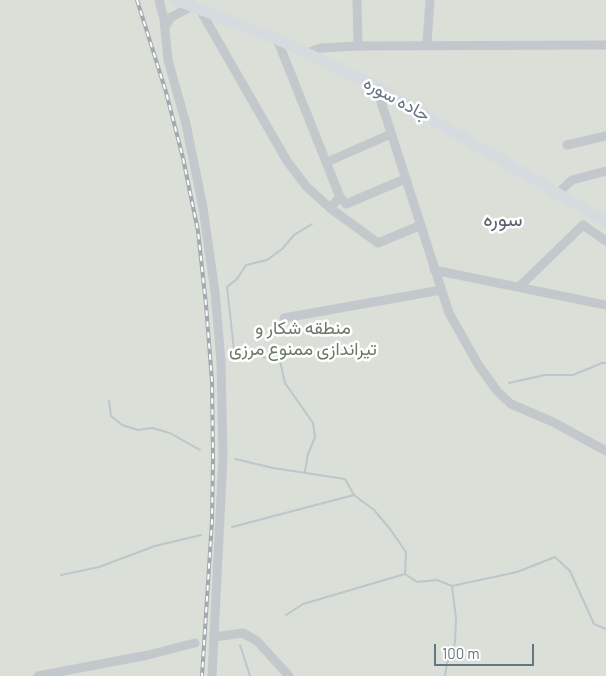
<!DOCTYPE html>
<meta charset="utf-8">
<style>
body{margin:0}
#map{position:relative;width:606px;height:676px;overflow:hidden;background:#fafaf8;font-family:Barlow,sans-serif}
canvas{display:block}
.scale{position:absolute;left:434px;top:644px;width:100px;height:22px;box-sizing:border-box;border:2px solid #657683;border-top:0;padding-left:6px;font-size:15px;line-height:18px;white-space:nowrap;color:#657683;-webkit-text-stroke:4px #fff;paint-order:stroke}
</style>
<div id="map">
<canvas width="606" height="676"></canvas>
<div class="scale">100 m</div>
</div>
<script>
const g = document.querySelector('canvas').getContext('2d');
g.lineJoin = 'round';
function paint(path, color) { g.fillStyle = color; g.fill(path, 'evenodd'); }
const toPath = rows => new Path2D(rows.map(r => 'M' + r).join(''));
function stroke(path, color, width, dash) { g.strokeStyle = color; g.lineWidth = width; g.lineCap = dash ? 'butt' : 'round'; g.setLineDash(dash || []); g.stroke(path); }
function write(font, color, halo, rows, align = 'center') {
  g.font = font + ' Barlow,Vazirmatn,sans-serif'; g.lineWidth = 5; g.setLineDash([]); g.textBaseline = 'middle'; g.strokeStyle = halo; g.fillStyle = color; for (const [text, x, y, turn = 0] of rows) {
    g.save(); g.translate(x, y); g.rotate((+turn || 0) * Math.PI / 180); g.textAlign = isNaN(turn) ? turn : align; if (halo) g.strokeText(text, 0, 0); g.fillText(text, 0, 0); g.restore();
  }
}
paint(toPath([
 [0,0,606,0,606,676,0,676]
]), '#dadfd7');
stroke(toPath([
 [509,383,545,375,573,375,602,363,606,363],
 [109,401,111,416,122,425,138,430,152,428,170,433,200,450],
 [235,459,273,468,345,479,354,495,374,510,390,529,406,552,405,574,417,582,437,580,452,586,517,572,555,557,570,571,594,624,606,629],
 [305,471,308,454,315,437,313,423,285,383,280,361,234,350,227,287,237,279,246,265,267,260,282,249,294,235,312,224],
 [232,527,354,495],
 [61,575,99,567,155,546,201,535],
 [286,615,303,604,405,574],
 [240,645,250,676],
 [445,676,447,663,455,643,456,619,452,586]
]), '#bbc7cb', 2);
stroke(toPath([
 [159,0,164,19,168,60,186,124,203,208,215,292,221,362,223,457,212,676],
 [357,0,358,46],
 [199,8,287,161,306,186,330,208,378,243,419,226],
 [165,28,170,18,192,6,190,4],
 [277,39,340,197,330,208],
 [427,44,430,0],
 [307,53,321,48,358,46,606,45],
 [376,86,449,313,479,366,498,392,511,404,553,422,606,451],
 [567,145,606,136],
 [327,162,391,134],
 [557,194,572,180,606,171],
 [340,197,346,204,405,179],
 [434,270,606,305],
 [519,287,583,225,606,241],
 [284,318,441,290],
 [215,637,243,633,257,641,289,676],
 [38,676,148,655,195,643]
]), '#c3c8cc', 9);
stroke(toPath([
 [176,0,277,39,376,86,606,222]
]), '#d6dbdf', 11);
const rail = toPath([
 [137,0,166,92,183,158,198,231,206,305,212,381,213,459,212,521,202,676]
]);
stroke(rail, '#a2aab0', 4);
stroke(rail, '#fff', 2, [5.5]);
write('18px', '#657683', '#fff', [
 ["جاده سوره",397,99,29]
]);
write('18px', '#687a64', '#fff', [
 ["منطقه شکار و",303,328],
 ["تیراندازی ممنوع مرزی",303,349]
]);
write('20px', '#57646e', '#fff', [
 ["سوره",503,219]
]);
</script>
